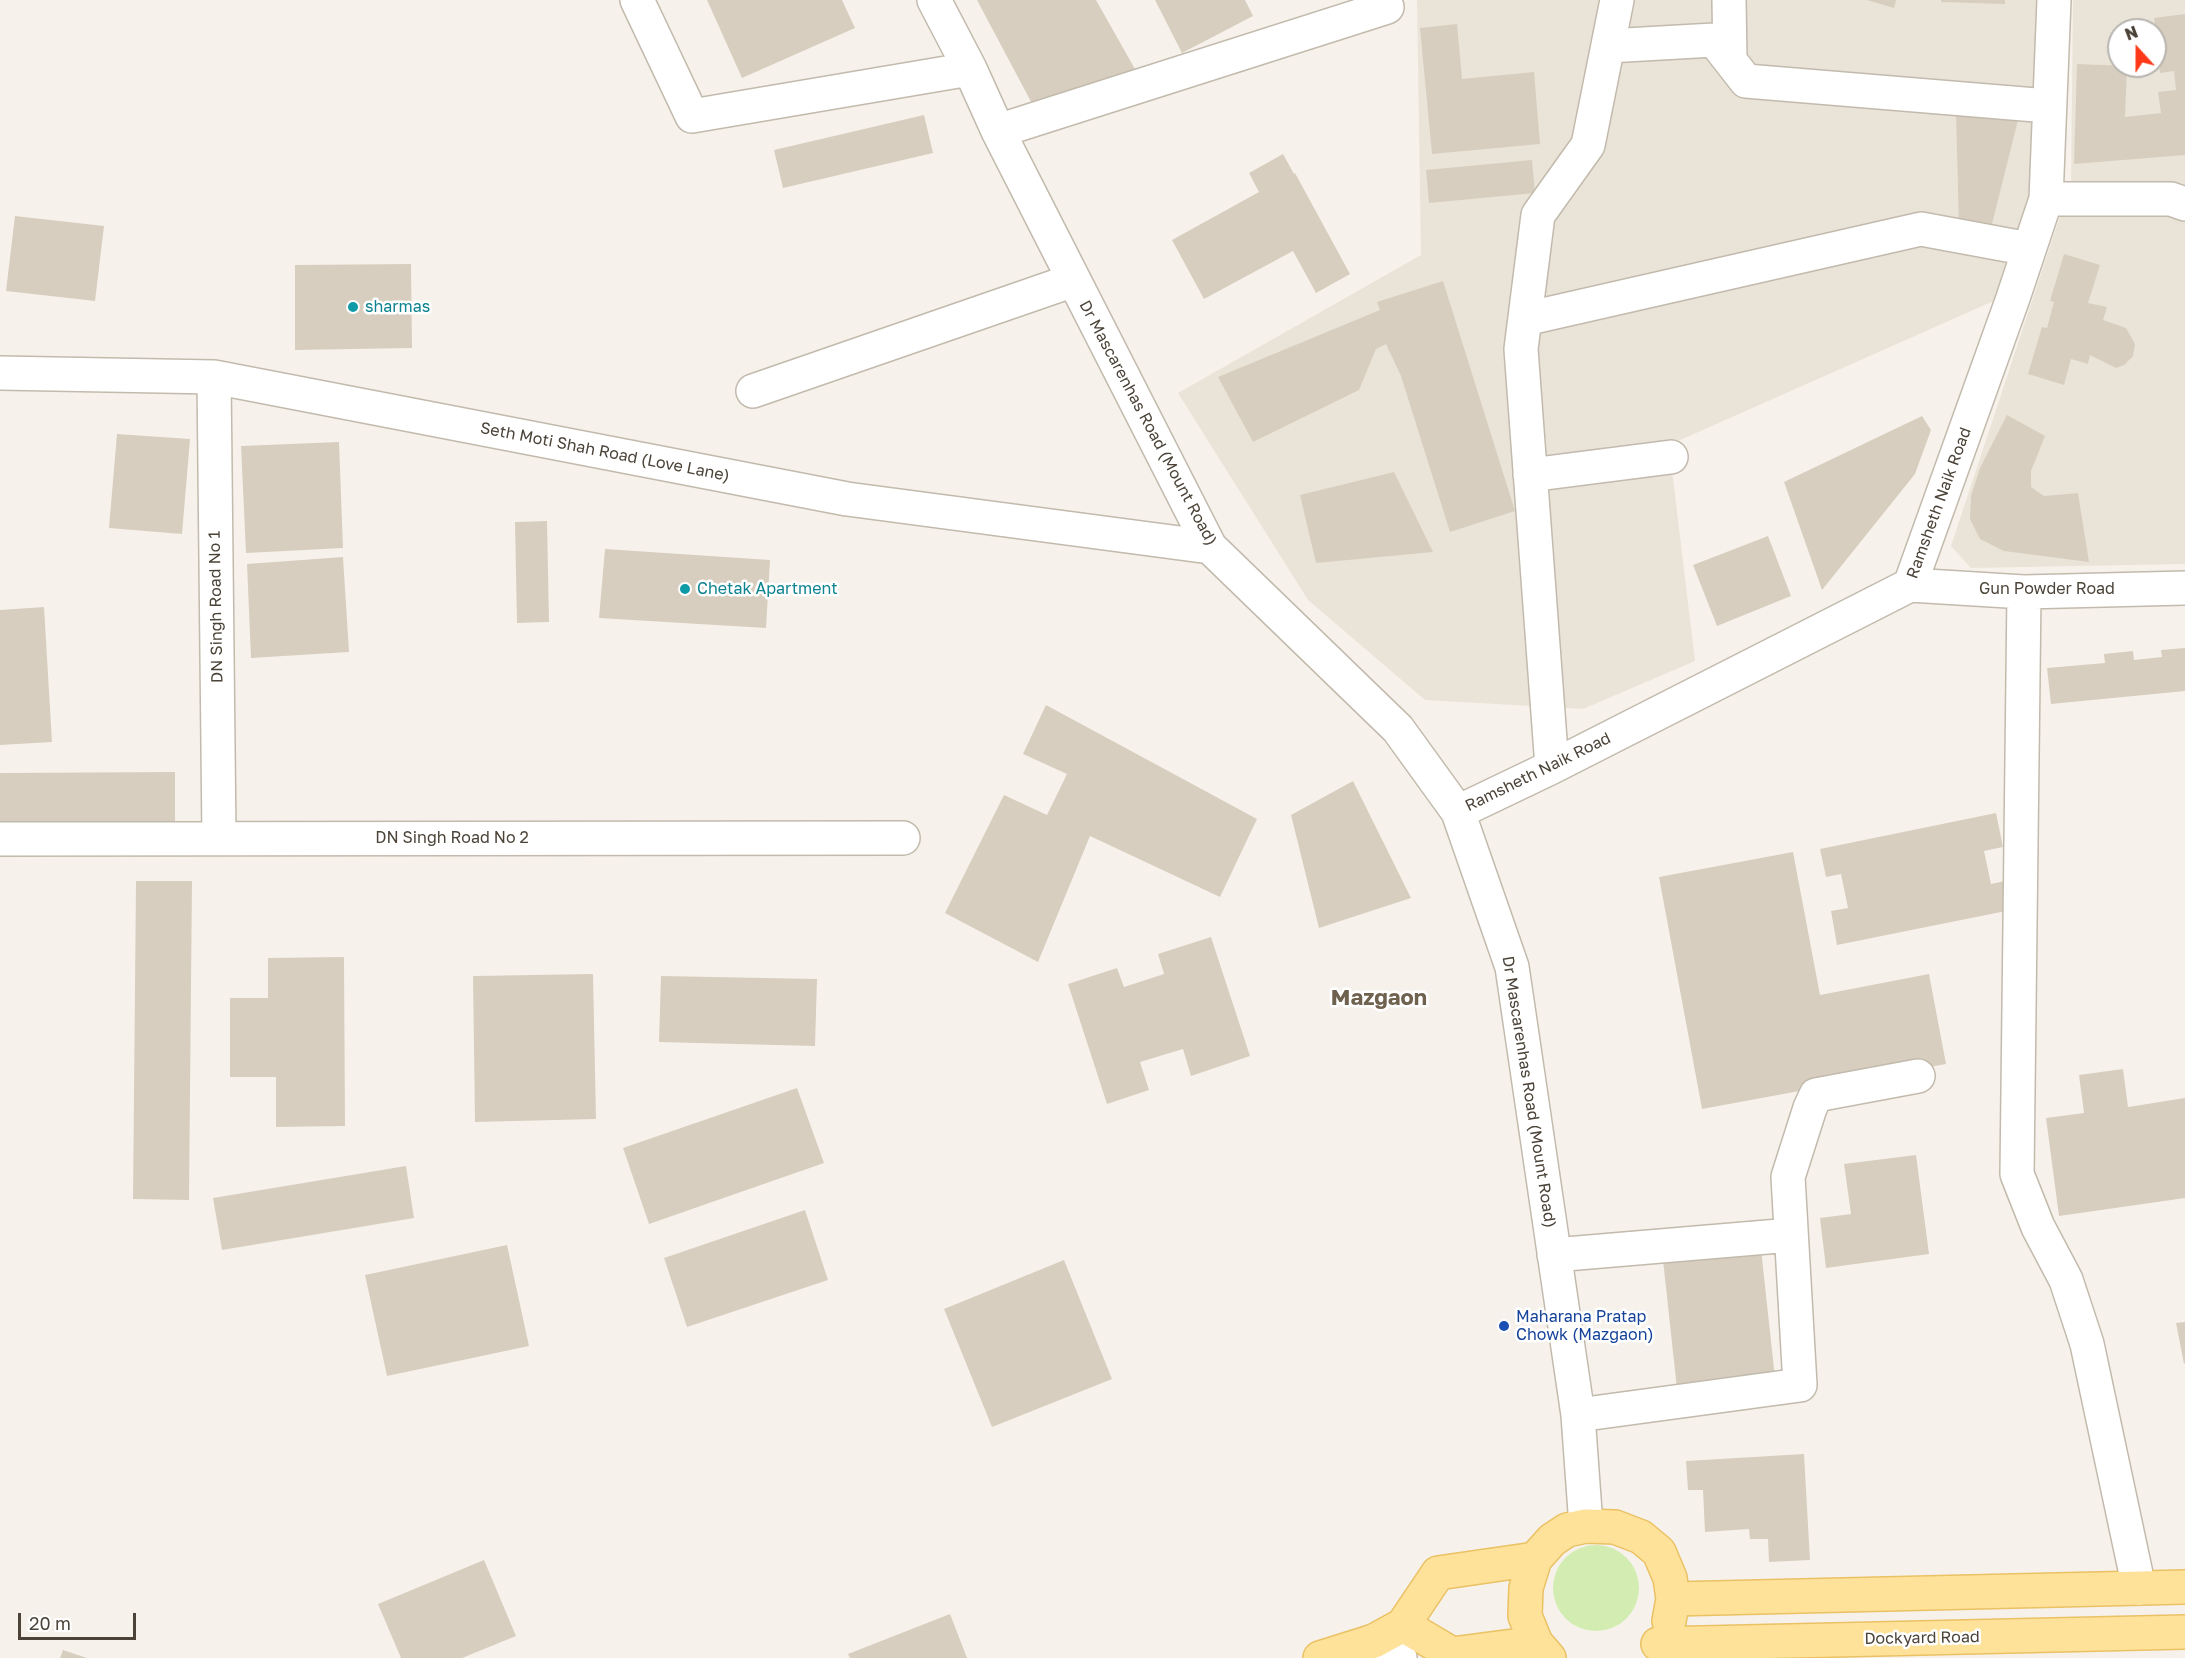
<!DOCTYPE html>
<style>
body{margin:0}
#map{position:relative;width:2185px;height:1658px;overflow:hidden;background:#f6f2eb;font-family:"Golos Text",sans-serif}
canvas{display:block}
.north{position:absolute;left:2107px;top:18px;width:60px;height:60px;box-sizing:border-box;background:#fff;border:2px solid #b7b4af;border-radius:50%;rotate:339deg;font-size:16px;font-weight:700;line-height:24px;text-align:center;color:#4b4338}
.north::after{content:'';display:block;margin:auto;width:21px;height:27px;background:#ff3918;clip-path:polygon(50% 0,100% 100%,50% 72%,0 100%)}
.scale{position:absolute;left:18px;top:1613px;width:118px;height:27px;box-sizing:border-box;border:3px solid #4b4338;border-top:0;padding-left:8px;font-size:18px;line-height:21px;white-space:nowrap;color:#4b4338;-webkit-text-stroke:4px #fff;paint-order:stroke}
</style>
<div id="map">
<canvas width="2185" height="1658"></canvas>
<div class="north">N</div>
<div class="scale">20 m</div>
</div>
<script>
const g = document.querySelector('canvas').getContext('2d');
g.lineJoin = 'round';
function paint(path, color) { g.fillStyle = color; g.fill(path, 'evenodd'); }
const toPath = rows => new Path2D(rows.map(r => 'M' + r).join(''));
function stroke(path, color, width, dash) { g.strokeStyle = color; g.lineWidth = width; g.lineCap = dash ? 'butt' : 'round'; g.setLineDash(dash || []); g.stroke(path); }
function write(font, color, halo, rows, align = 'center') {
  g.font = font + ' "Golos Text",sans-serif'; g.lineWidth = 5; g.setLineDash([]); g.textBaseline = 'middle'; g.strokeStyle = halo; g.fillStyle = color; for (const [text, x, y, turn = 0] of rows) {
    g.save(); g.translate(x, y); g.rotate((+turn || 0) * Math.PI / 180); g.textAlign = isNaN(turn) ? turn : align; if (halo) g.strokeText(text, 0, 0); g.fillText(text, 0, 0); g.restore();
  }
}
paint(toPath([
 [1417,0,2037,0,2037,207,1996,300,1669,445,1695,661,1583,709,1425,700,1308,600,1178,393,1421,255],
 [2073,0,2185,0,2185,564,1971,568,1951,546,2071,183],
 [2119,30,2155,30,2155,66,2119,66]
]), '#eae4d8');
paint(toPath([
 '1553 1588a43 43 0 1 1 86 0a43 43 0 1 1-86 0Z'
]), '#d2ecb2');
paint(toPath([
 [707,0,842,0,855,28,742,78],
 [977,0,1096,0,1135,69,1037,113],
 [1155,0,1245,0,1253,16,1182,53],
 [1867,0,1896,0,1894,8],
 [1941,0,2005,0,2005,4,1941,2],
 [2185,14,2185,155,2074,164,2077,64,2127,66,2125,117,2161,113,2158,92,2176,90,2174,71,2160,73,2154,18],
 [1457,24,1462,79,1534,72,1540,144,1432,154,1420,28],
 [1956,112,2020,112,1992,224,1959,227],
 [924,115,933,153,783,188,774,150],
 [1283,154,1294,174,1295,173,1350,274,1316,293,1293,251,1204,299,1172,240,1259,192,1249,173],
 [1532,160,1535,193,1429,203,1426,170],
 [15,216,104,226,95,301,6,291],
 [2064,254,2100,265,2088,303,2107,307,2103,320,2126,328,2135,344,2133,356,2124,365,2116,368,2090,355,2088,364,2071,359,2064,385,2028,374,2042,327,2047,328,2054,302,2050,301],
 [411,264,412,348,295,350,295,265],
 [1443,281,1515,511,1450,532,1401,376,1386,344,1376,349,1359,390,1253,442,1218,377,1380,310,1377,302],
 [2007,415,2045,436,2031,471,2031,487,2044,496,2078,493,2089,562,2004,551,1980,539,1970,519,1971,496,1980,468],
 [1922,416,1931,430,1915,474,1822,590,1784,482],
 [117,434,190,439,182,534,109,528],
 [339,442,343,548,246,553,241,446],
 [1394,472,1433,552,1316,563,1300,495],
 [547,521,549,622,517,623,515,522],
 [1768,536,1791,596,1717,626,1693,565],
 [605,549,770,560,766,628,599,618],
 [343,557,349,652,251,658,247,564],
 [44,607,52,742,0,745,0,610],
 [2185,648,2185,691,2051,704,2047,668,2105,663,2104,654,2133,651,2134,660,2162,657,2161,650],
 [1046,705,1257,819,1220,897,1090,836,1038,962,945,913,1004,795,1047,815,1067,774,1023,754],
 [175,772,175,824,0,826,0,773],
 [1353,781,1411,898,1319,928,1291,815],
 [1996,813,2003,847,1984,851,1991,884,2005,881,2011,910,1837,945,1831,911,1848,908,1841,874,1826,877,1820,849],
 [1793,852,1820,995,1929,974,1946,1064,1702,1109,1659,877],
 [136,881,192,881,189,1200,133,1199],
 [1211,937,1250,1056,1191,1076,1183,1049,1140,1062,1149,1090,1107,1104,1068,984,1117,968,1124,987,1164,974,1158,954],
 [344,957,345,1126,276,1127,276,1077,230,1077,230,998,268,998,268,958],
 [593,974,596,1119,475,1122,473,976],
 [661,976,817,979,815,1046,659,1042],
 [2123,1069,2128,1107,2185,1098,2185,1198,2059,1216,2046,1118,2084,1113,2079,1075],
 [797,1088,824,1163,649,1224,623,1148],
 [1916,1155,1929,1254,1826,1268,1820,1218,1851,1214,1844,1164],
 [406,1166,414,1218,222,1250,213,1198],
 [805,1210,828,1280,687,1327,664,1258],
 [507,1245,529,1346,387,1376,365,1275],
 [1761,1249,1775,1378,1677,1389,1663,1260],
 [1064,1260,1112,1379,992,1427,944,1309],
 [2185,1322,2185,1363,2184,1364,2176,1323],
 [1804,1454,1810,1560,1769,1562,1768,1539,1750,1539,1749,1529,1705,1532,1703,1490,1688,1490,1686,1461],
 [484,1560,516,1636,462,1658,401,1658,378,1604],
 [950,1614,967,1658,850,1658,848,1654],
 [63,1650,87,1658,60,1658]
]), '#d8cebf');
const minor = toPath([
 [637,0,692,116,970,69],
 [934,0,970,69,998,131,1210,547,1398,729,1458,812,1512,967,1578,1415,1586,1526],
 [1729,0,1730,59],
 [1608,46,1714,40,1746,81,2048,106],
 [998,131,1387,7],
 [2046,199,2171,199,2185,204],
 [1525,319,1921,229,2029,249],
 [0,373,214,377,847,499,1210,547],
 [214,377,219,838],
 [753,391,1074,280],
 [1530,475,1671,457],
 [1910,585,2024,592,2185,588],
 [2024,592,2017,1174,2038,1227,2066,1280,2087,1344,2139,1588],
 [1552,767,1521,349,1538,215,1588,145,1617,0],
 [1458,812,1552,767,1910,585,2013,298,2046,199,2054,0],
 [0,839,903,838],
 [1554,1255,1791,1235],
 [1578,1415,1800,1385,1788,1177,1810,1108,1816,1095,1918,1076],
 [1374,1641,1400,1658]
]);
const major = toPath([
 [1673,1599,2185,1587],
 [1403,1625,1452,1654,1536,1643],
 [1658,1644,2185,1632],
 [1320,1658,1374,1641,1403,1625,1438,1573,1535,1559],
 [1549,1658,1536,1643,1525,1616,1526,1588,1535,1559,1552,1540,1567,1530,1586,1526,1615,1527,1641,1537,1659,1552,1670,1578,1673,1599,1669,1621]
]);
stroke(minor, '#c2baac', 36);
stroke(major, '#eac164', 36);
stroke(minor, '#fff', 33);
stroke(major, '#ffe29a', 33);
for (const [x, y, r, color] of [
 [353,307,6,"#0f9aa8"],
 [685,589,6,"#0f9aa8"],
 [1504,1326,6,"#1a4fb4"]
]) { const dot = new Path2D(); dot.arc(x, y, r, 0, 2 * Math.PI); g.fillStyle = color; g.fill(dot); stroke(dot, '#fff', 2); }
write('16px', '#0d838f', '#fff', [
 ["sharmas",365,307],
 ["Chetak Apartment",697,589]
], 'left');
write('16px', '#4b4338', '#fff', [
 ["Dr Mascarenhas Road (Mount Road)",1148,423,62],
 ["Seth Moti Shah Road (Love Lane)",605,452,11],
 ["Ramsheth Naik Road",1939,503,-70],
 ["Gun Powder Road",2047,589],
 ["DN Singh Road No 1",216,607,-91],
 ["Ramsheth Naik Road",1538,772,-26],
 ["DN Singh Road No 2",452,838],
 ["Dr Mascarenhas Road (Mount Road)",1529,1092,81],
 ["Dockyard Road",1922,1638,-1]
]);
write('16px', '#164399', '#fff', [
 ["Maharana Pratap",1516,1317],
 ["Chowk (Mazgaon)",1516,1335]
], 'left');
write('bold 22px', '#6e614e', '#fff', [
 ["Mazgaon",1379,998]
]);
</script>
